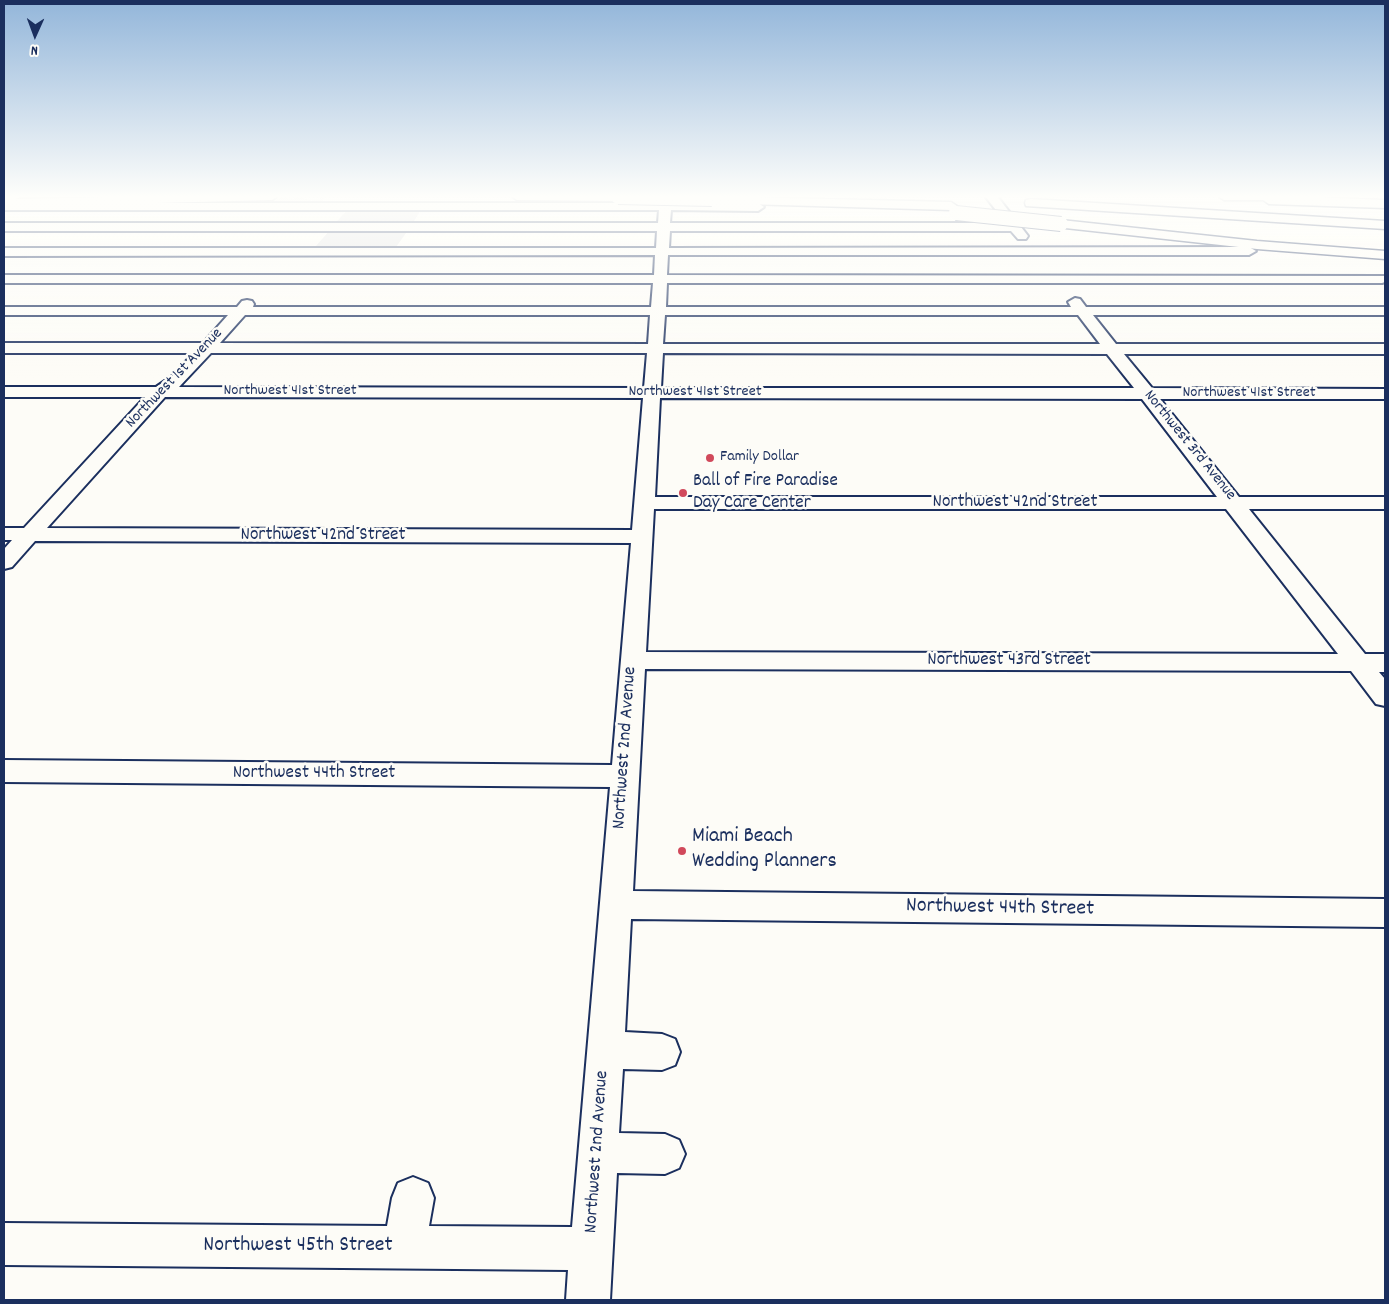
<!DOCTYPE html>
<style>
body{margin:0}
#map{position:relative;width:1389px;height:1304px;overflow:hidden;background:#fdfcf7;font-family:Dekko,sans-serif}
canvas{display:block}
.frame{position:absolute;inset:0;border:5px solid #1b2f5e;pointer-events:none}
.north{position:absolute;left:10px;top:10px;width:50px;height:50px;-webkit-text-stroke:4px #fdfcf7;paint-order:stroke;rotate:182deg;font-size:14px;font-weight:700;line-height:20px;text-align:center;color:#1b2f5e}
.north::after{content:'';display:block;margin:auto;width:18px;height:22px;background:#1b2f5e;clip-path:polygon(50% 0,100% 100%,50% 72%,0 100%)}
</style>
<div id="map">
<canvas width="1389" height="1304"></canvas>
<div class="frame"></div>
<div class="north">N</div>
</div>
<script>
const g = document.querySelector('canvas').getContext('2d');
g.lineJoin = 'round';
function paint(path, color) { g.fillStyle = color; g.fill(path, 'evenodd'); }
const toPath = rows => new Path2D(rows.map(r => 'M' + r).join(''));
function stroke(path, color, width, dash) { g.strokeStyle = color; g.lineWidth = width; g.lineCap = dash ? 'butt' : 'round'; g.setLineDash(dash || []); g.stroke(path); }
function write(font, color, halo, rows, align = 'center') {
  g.font = font + ' Dekko,sans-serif'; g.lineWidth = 5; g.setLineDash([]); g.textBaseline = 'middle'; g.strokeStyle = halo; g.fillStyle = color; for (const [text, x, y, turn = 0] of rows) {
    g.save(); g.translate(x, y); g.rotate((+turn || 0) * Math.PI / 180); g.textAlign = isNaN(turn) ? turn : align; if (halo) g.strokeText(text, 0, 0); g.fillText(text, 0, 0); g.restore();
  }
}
paint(toPath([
 [38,196,202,196,30,200],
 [302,198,312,201,324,198,318,205,90,203],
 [347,210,421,210,410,227,333,226],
 [331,229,409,229,396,247,315,247]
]), '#e0e1e3');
const minor = toPath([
 [661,196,671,196,671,203,758,203,764,207,758,211,671,210,670,223,1006,223,985,196,997,196,1028,236,1026,239,1018,239,1011,231,670,231,669,248,1249,247,1256,251,1249,255,668,255,667,275,1385,276,1385,282,1382,283,667,283,666,307,1071,307,1068,302,1075,298,1080,299,1086,307,1385,307,1385,315,1093,315,1116,344,1385,344,1385,354,1124,354,1152,388,1385,389,1385,399,1160,399,1239,497,1385,497,1385,509,1249,509,1365,654,1385,654,1385,672,1379,672,1385,679,1385,706,1376,704,1351,671,645,669,633,891,1385,899,1385,927,631,919,625,1032,662,1034,675,1039,680,1052,675,1065,662,1070,623,1069,619,1133,665,1134,679,1140,685,1154,679,1168,665,1174,617,1173,610,1300,566,1300,568,1270,4,1265,4,1223,387,1226,392,1198,398,1183,413,1177,428,1183,434,1198,429,1226,572,1227,610,787,4,782,4,760,612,765,631,543,35,541,12,567,4,569,4,549,12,540,4,540,4,528,24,528,145,397,4,397,4,387,156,387,172,376,194,353,4,353,4,343,203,343,228,315,4,315,4,307,237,307,242,301,247,300,252,301,254,304,253,307,651,307,653,283,4,283,4,275,654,275,655,255,4,256,4,248,656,248,657,231,4,231,4,223,658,223,659,210,4,210,4,203,660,203,661,196],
 [245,315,650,315,648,344,220,343,245,315],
 [665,315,1078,315,1100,344,663,344,665,315],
 [211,353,647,353,644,388,179,387,211,353],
 [663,353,1107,354,1134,388,661,388,663,353],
 [165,397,643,398,632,530,47,528,165,397],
 [660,398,1142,399,1217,497,655,497,660,398],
 [654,509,1226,509,1338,654,646,652,654,509]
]);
const major = toPath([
 [6,196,21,196,4,206,4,197,6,196]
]);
const highway = toPath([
 [175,196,278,196,272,200,4,207,4,199,175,196],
 [511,196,623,196,624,197,618,201,517,200,511,196],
 [708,196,951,202,957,206,951,210,712,203,708,202,706,199,708,196],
 [1218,196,1293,196,1385,200,1385,208,1269,204,1263,200,1224,200,1218,196],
 [1031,199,1385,221,1385,229,1026,206,1025,203,1026,200,1031,199],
 [1061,220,1257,241,1385,251,1385,259,1257,249,1056,227,1054,224,1056,221,1061,220]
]);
stroke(minor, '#1b2f5e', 4);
stroke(major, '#1b2f5e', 3);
stroke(highway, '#1b2f5e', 3);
paint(minor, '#fdfcf7');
paint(major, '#fdfcf7');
paint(highway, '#fdfcf7');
const highwayBridge = toPath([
 [618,197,712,199],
 [956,213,1061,224]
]);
stroke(highwayBridge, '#1b2f5e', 16, []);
stroke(highwayBridge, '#fdfcf7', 14);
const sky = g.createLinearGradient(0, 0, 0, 378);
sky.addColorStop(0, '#93b6da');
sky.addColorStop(0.52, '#fefefb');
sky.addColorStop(1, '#fefefb00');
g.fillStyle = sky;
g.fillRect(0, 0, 1389, 378);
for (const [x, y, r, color] of [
 [710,458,5,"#d1495b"],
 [683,493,5,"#d1495b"],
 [682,851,5,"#d1495b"]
]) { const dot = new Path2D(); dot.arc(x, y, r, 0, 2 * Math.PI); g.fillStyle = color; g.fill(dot); stroke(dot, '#fdfcf7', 2); }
write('16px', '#1b2f5e', '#fdfcf7', [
 ["Northwest 1st Avenue",175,379,-46],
 ["Northwest 41st Street",290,392],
 ["Northwest 41st Street",695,393],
 ["Northwest 41st Street",1249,394],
 ["Northwest 3rd Avenue",1189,446,51]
]);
write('16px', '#1b2f5e', '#fdfcf7', [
 ["Family Dollar",720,458]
], 'left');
write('19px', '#1b2f5e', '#fdfcf7', [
 ["Ball of Fire Paradise",693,482],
 ["Day Care Center",693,504]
], 'left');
write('19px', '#1b2f5e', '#fdfcf7', [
 ["Northwest 42nd Street",1015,503],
 ["Northwest 42nd Street",323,536],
 ["Northwest 43rd Street",1009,661],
 ["Northwest 2nd Avenue",626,748,-86],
 ["Northwest 44th Street",314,774],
 ["Northwest 2nd Avenue",598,1152,-86]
]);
write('22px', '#1b2f5e', '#fdfcf7', [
 ["Miami Beach",692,838],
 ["Wedding Planners",692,863]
], 'left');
write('22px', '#1b2f5e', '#fdfcf7', [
 ["Northwest 44th Street",1000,909,1],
 ["Northwest 45th Street",298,1247]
]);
</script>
